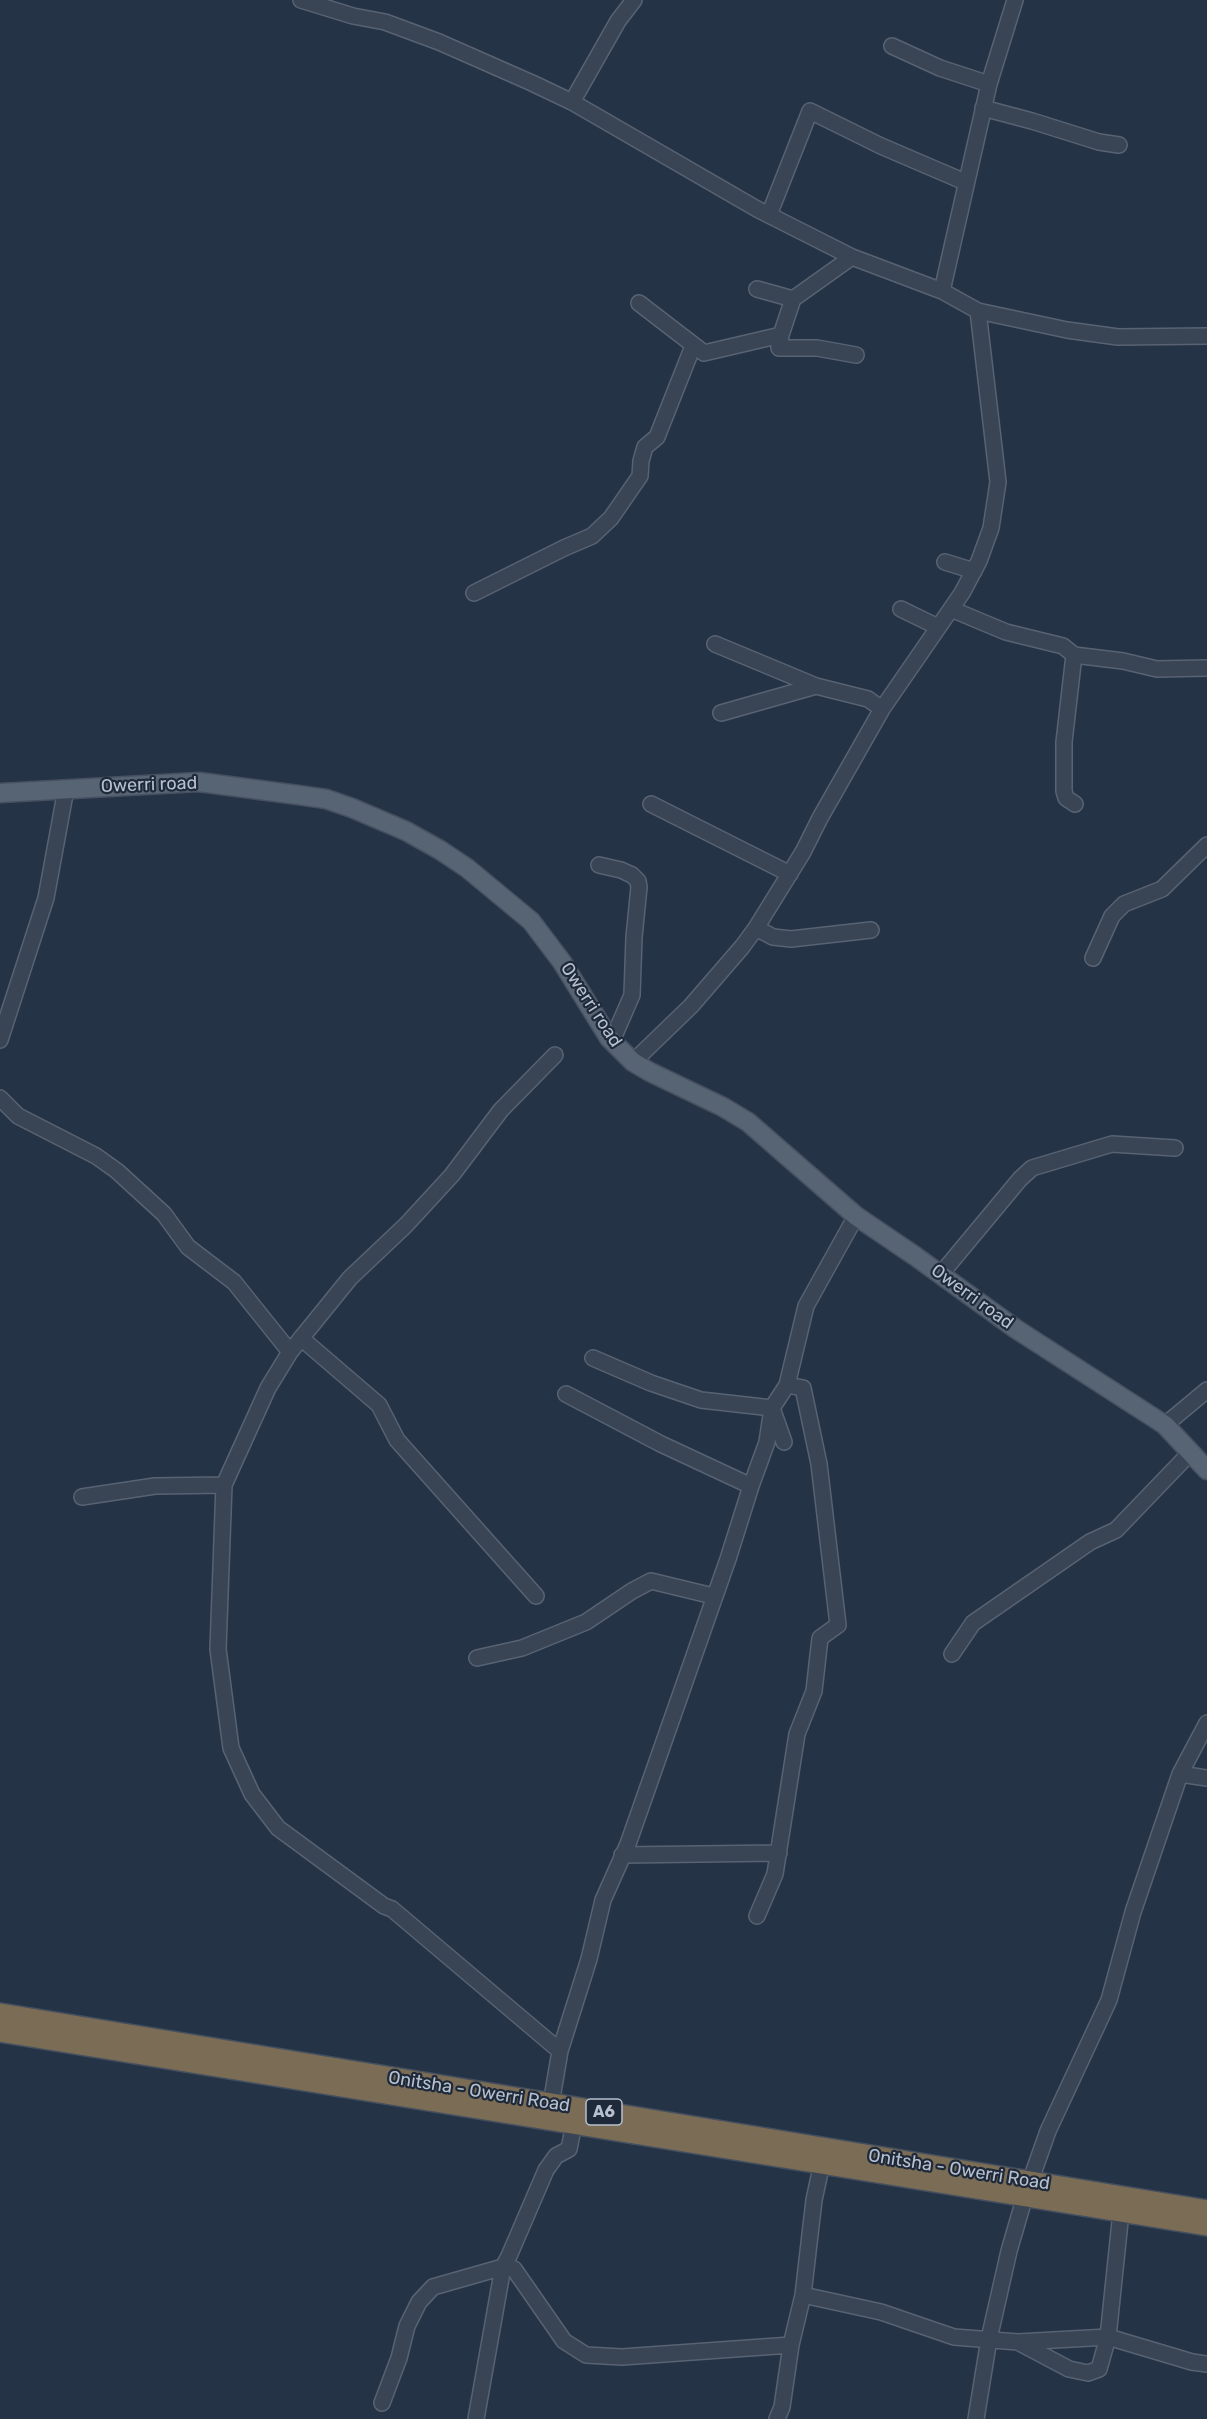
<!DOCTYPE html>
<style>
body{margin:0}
canvas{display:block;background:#243345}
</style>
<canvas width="1207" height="2419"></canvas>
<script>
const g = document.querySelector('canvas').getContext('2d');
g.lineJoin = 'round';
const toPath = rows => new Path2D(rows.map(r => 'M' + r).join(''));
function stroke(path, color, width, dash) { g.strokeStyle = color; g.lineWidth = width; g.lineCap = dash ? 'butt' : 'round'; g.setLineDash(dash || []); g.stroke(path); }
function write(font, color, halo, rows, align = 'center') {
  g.font = font + ' Rubik,sans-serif'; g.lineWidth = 4.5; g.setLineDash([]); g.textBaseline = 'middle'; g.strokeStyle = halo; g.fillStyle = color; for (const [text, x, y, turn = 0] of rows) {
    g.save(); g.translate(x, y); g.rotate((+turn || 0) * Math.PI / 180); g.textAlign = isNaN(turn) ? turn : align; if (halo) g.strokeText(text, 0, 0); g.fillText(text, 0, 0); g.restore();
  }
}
const minor = toPath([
 [301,0,353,16,385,22,439,42,532,83,572,102,757,209,852,257,942,291,978,311,1067,330,1118,337,1207,336],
 [892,46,940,68,989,84],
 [572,102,618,21,634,0],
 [983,108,1032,121,1099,142,1119,145],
 [769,215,810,111,881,146,965,182],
 [757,289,793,299,852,257],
 [942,291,989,84,1015,0],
 [639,303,704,353,781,335,793,299],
 [781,335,779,348,817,348,856,355],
 [945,562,974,571],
 [474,593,564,548,592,536,611,518,640,476,641,461,645,447,657,437,693,346],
 [901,609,938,627],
 [951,609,1006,632,1063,646,1074,655,1064,742,1064,791,1066,798,1075,804],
 [715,644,816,686,868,699,882,709],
 [1074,655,1123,661,1157,669,1207,668],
 [721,713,816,686],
 [651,804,790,874],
 [599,865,621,870,632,875,638,881,639,887,634,937,632,995,612,1041],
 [756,928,773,937,791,939,871,930],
 [1093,958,1112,916,1124,904,1162,889,1207,845],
 [0,1040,46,898,66,789],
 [555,1055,501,1110,452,1175,406,1225,350,1278,290,1352,268,1388,224,1485,218,1649,231,1748,252,1794,278,1828,384,1906,392,1909,560,2051],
 [633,1062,691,1006,742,947,756,928,803,852,820,818,882,709,962,593,979,561,991,528,998,482,978,311],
 [0,1098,18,1116,96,1156,117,1171,164,1214,188,1247,234,1282,290,1352],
 [941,1274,1020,1179,1032,1168,1112,1144,1175,1148],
 [301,1338,379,1405,397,1440,536,1596],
 [593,1358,651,1383,701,1400,772,1408,784,1442],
 [566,1394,661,1444,751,1486],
 [1165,1425,1207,1390],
 [82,1497,155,1486,224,1485],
 [952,1654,973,1623,1090,1542,1116,1530,1190,1453],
 [477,1658,522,1648,586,1622,632,1591,651,1581,713,1596],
 [1180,1774,1207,1778],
 [622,1855,779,1853],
 [757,1916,775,1874,797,1734,814,1691,820,1638,838,1625,819,1464,803,1388,787,1385],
 [551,2104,560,2051,589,1959,603,1900,628,1844,728,1559,751,1486,767,1442,772,1408,787,1385,806,1306,856,1216],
 [1030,2182,1048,2131,1109,2000,1133,1912,1180,1774,1207,1723],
 [803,2295,881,2312,954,2337,1018,2342,1108,2337,1192,2362,1207,2364],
 [1018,2342,1069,2369,1088,2373,1099,2369,1108,2337,1121,2212],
 [382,2403,399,2358,407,2326,419,2302,433,2287,503,2267,514,2269,564,2341,586,2355,622,2357,791,2345],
 [476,2419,503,2267,509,2256,546,2170,556,2156,569,2149,574,2124],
 [777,2419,782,2407,791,2345,803,2295,814,2200,822,2163],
 [976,2419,989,2339,1009,2251,1025,2196]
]);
const major = toPath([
 [0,793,199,782,298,795,326,799,352,808,406,831,440,850,467,868,531,921,562,962,609,1038,633,1062,650,1072,723,1107,748,1122,856,1216,915,1256,1016,1329,1165,1425,1207,1470]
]);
const highway = toPath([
 [0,2014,1207,2211],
 [0,2031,1207,2225]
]);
stroke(minor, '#586272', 18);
stroke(major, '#465061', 21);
stroke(highway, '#444f5f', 24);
stroke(minor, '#394554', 15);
stroke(major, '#576474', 18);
stroke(highway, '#7b6c55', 21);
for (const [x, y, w] of [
 [604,2112,36]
]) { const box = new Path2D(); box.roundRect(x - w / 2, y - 13, w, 26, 4.5); g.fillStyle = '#1e293a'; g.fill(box); stroke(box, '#b7c0ce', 1.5); }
write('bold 16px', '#b7c0ce', null, [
 ["A6",604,2112]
]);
write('18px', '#b7c0ce', '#1e293a', [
 ["Owerri road",149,785,-2],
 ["Owerri road",591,1005,57],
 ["Owerri road",972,1297,36],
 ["Onitsha - Owerri Road",479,2092,9],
 ["Onitsha - Owerri Road",959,2170,9]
]);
</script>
